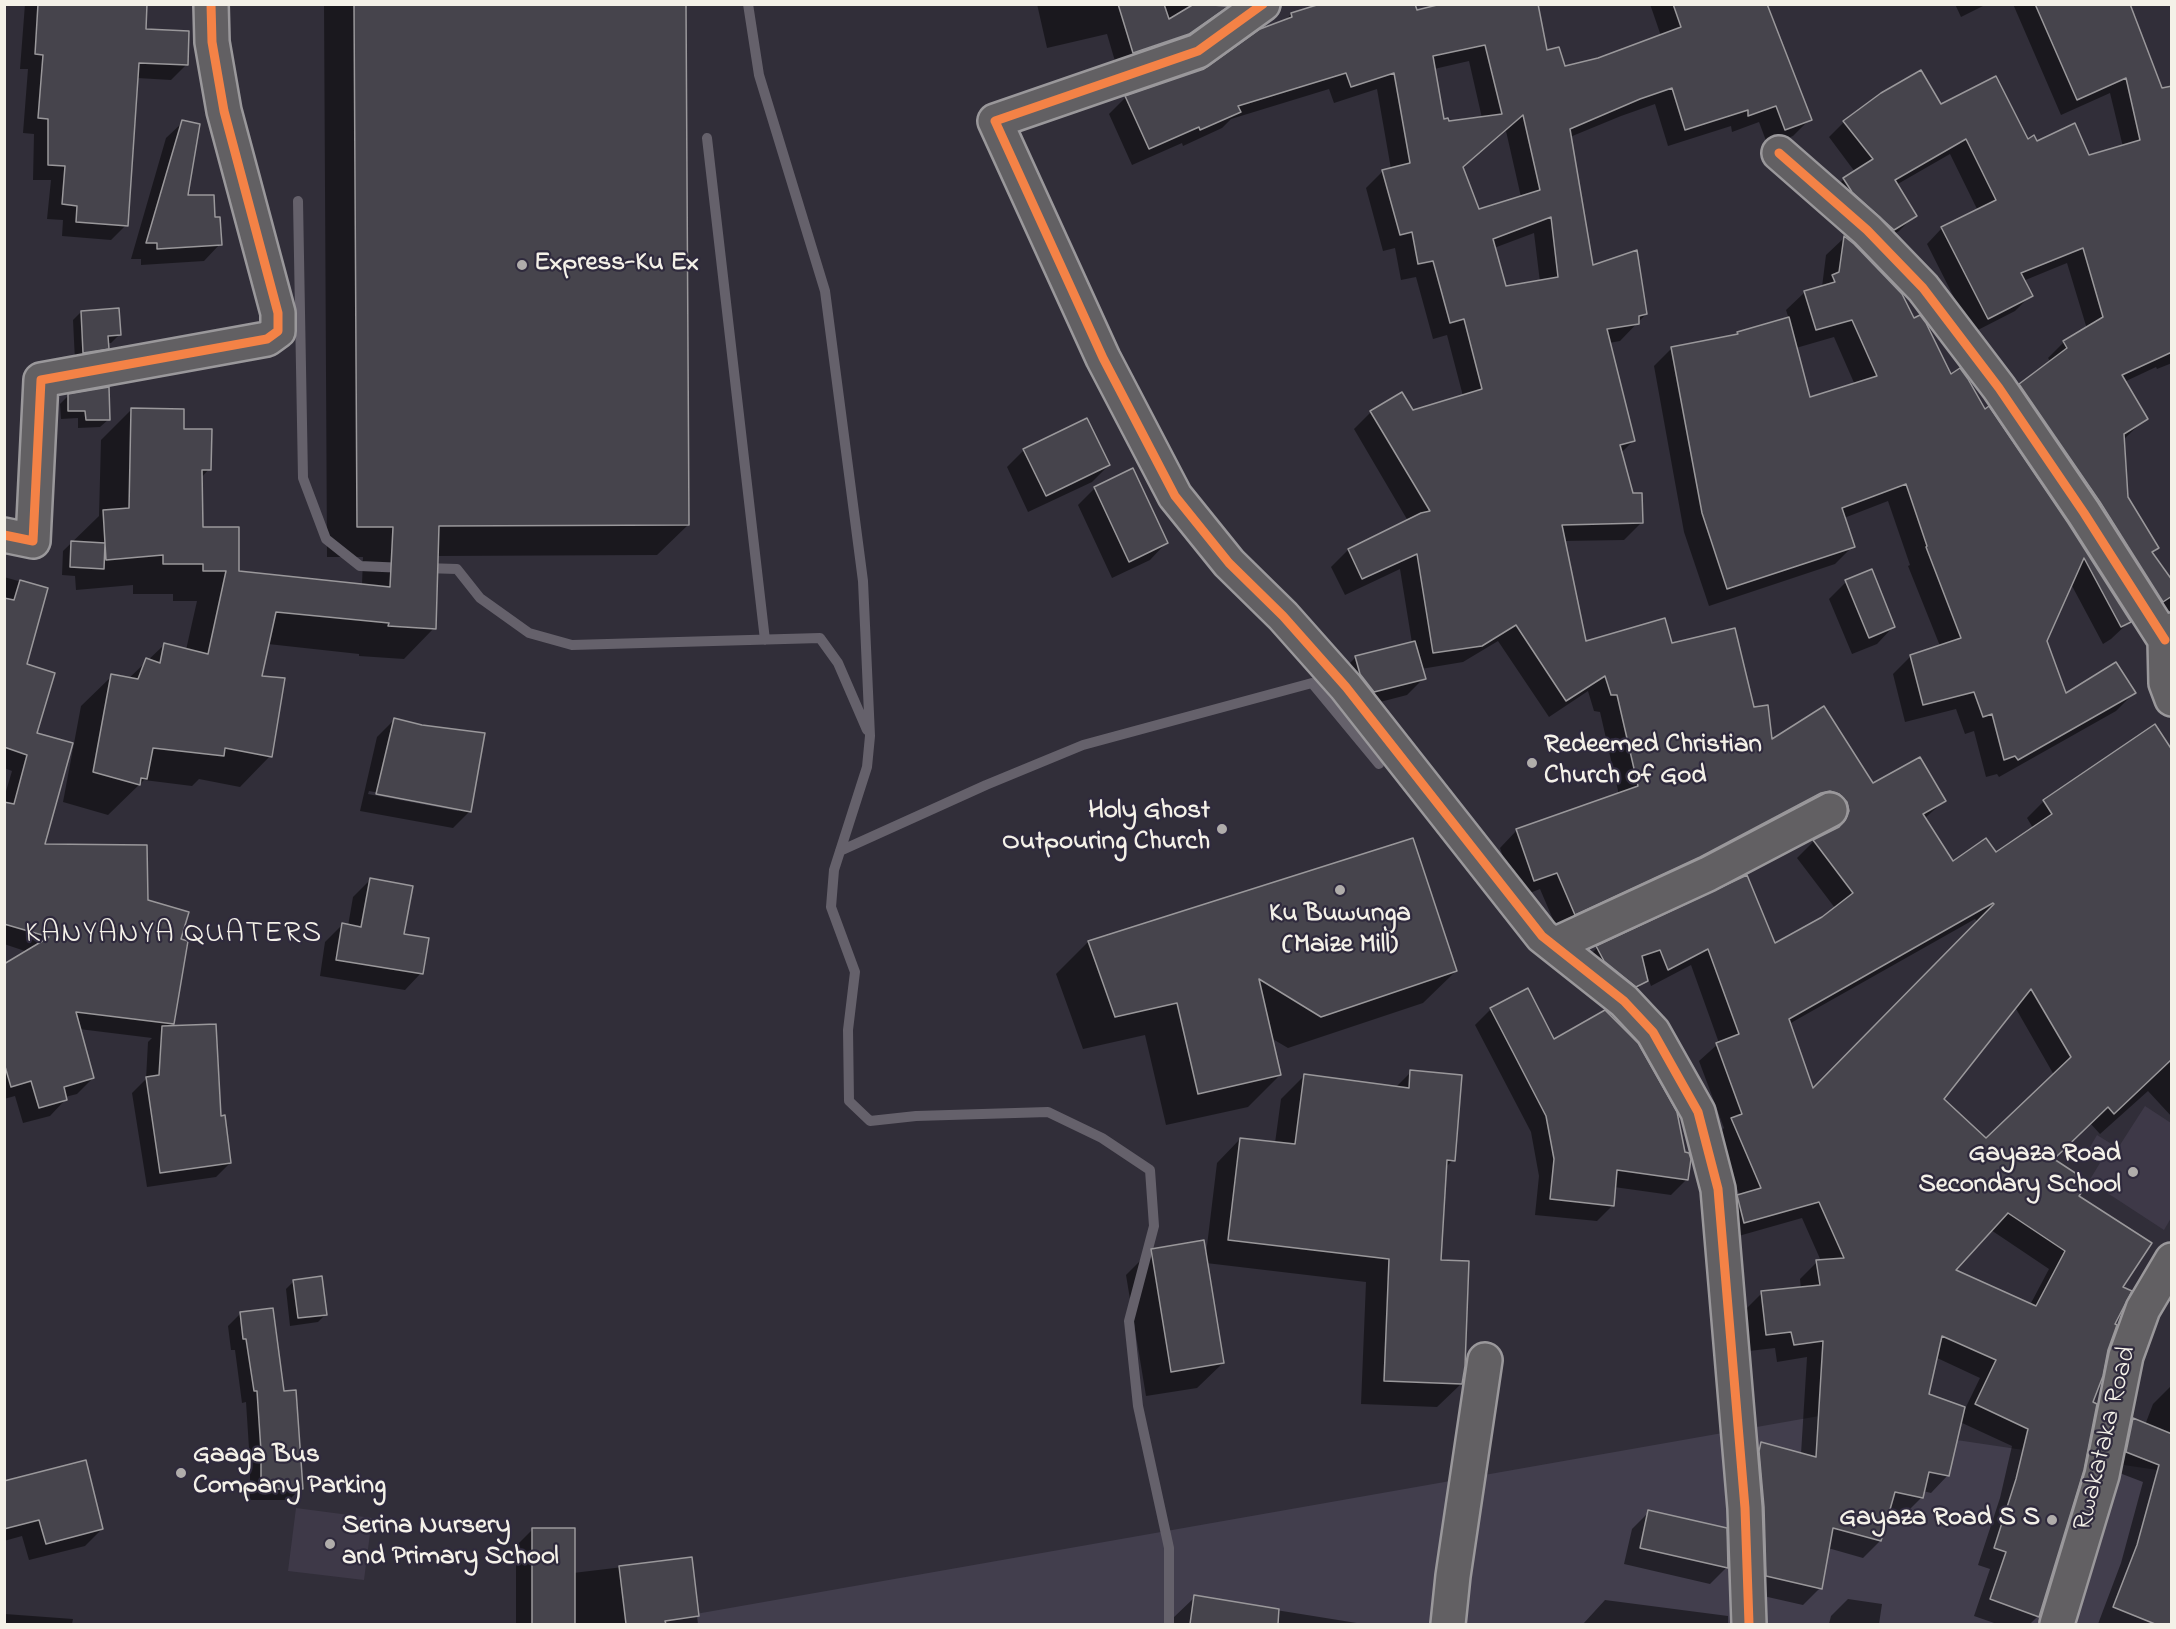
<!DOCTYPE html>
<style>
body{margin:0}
#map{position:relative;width:2176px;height:1629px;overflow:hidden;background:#312e39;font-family:"Indie Flower",sans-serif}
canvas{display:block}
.frame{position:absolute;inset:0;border:6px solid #f4f1e8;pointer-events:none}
</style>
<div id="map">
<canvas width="2176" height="1629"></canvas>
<div class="frame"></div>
</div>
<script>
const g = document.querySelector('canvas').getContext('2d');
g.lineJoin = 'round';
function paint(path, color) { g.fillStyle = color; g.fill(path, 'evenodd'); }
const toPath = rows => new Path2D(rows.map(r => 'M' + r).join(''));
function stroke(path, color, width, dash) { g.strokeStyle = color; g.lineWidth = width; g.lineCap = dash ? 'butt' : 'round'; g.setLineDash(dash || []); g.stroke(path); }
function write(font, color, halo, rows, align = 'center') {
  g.font = font + ' "Indie Flower",sans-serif'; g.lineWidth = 4.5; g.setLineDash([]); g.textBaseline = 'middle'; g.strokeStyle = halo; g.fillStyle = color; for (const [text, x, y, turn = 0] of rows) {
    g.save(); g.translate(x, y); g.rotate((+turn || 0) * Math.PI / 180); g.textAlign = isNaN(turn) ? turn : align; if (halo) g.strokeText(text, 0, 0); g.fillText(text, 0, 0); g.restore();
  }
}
paint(toPath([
 [2145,1106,2171,1123,2171,1218,2164,1230,2089,1181,2100,1163,2086,1154,2097,1135,2118,1148],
 [296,1508,372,1518,364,1580,288,1571]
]), '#3e3948');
paint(toPath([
 [1819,1416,1836,1422,2171,1472,2171,1624,639,1624]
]), '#423e4d');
paint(toPath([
 [25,4,146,4,144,31,187,64,171,80,137,78,126,225,111,240,62,236,63,220,47,219,51,180,33,180,34,134,23,133,28,69,20,69],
 [324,4,684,4,688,525,657,555,437,556,434,628,404,659,359,656,359,654,268,644,260,678,270,756,240,787,199,779,192,786,144,780,108,815,63,802,81,706,112,676,128,679,164,645,186,650,197,601,173,601,173,594,133,594,133,585,76,590,75,576,62,575,63,551,99,516,101,440,131,410,182,430,209,469,201,478,202,528,238,572,362,585,363,557,327,557],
 [1037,4,1228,4,1212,20,1172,50,1117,68,1107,34,1047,48],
 [1650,4,1736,4,1810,119,1793,136,1768,146,1759,122,1732,132,1731,126,1668,146,1655,104,1621,116,1570,137,1592,267,1646,314,1620,341,1609,343,1633,441,1621,453,1641,523,1624,540,1564,541,1585,643,1671,645,1753,708,1771,742,1872,786,1944,801,1924,819,1953,863,1995,854,2033,828,2027,818,2044,801,2172,832,2172,1117,2148,1091,2100,1134,2090,1123,2052,1159,2077,1196,2121,1288,2038,1616,2030,1624,1997,1624,1974,1616,1990,1569,1978,1565,2000,1498,2012,1446,1960,1422,1948,1475,1931,1493,1923,1491,1922,1497,1905,1514,1888,1511,1880,1541,1863,1558,1828,1548,1820,1588,1803,1605,1750,1593,1745,1461,1762,1444,1801,1454,1807,1357,1777,1362,1775,1348,1749,1351,1745,1310,1762,1293,1801,1289,1800,1279,1817,1262,1821,1261,1802,1218,1728,1239,1721,1214,1740,1196,1715,1137,1724,1128,1699,1061,1719,1043,1691,965,1651,986,1648,978,1629,997,1580,965,1597,948,1775,945,1822,918,1835,908,1797,858,1814,841,1831,832,1830,819,1558,931,1540,889,1517,898,1500,848,1517,830,1619,795,1600,712,1594,711,1588,691,1549,717,1498,641,1463,662,1421,669,1424,678,1407,695,1357,708,1339,674,1356,657,1412,643,1400,569,1345,595,1331,567,1348,550,1408,521,1354,429,1371,412,1412,412,1463,396,1447,335,1433,339,1416,277,1401,280,1395,248,1383,251,1366,188,1383,171,1391,169,1377,89,1334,103,1329,89,1231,119,1222,128,1183,146,1182,143,1132,165,1109,114,1126,97,1205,70,1285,21,1291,14,1416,12,1546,52,1564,68,1598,59,1661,36],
 [1469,61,1482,118,1448,122,1443,120,1434,69],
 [1506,131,1521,197,1478,211,1462,168],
 [1534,233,1540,282,1504,288,1494,248],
 [1975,919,1978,922,1812,1090,1789,1024],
 [2015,1007,2054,1075,1986,1140,1942,1099],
 [1991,1230,2049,1269,2030,1305,1954,1270],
 [1935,1357,1980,1378,1965,1409,1927,1395],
 [1955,4,1987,4,1961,17],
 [2013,4,2128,4,2162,90,2172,88,2172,363,2157,369,2156,367,2124,382,2142,422,2123,440,2126,497,2157,548,2151,554,2172,583,2172,635,2004,401,2020,385,2051,362,2048,358,2064,342,2087,329,2067,263,2023,281,2031,295,2015,311,1972,333,1927,244,1942,228,1978,211,1950,154,1896,185,1915,215,1899,231,1877,245,1828,195,1844,179,1855,172,1829,137,1844,122,1941,106,2027,141,2088,157,2123,147,2110,93,2061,115],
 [183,122,187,197,214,219,220,244,204,261,141,265,141,259,131,259,166,138],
 [1844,238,1913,320,1950,376,1985,411,2129,622,2111,639,2103,644,2071,584,2046,641,2065,695,2134,693,2116,711,1999,777,1997,774,1986,777,1974,731,1965,734,1956,709,1905,722,1893,674,1911,656,1940,646,1908,566,1910,565,1888,501,1844,518,1853,546,1835,564,1709,606,1684,532,1654,366,1672,348,1734,337,1738,333,1789,319,1786,310,1805,292,1822,287,1826,255],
 [1834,337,1855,385,1809,399,1796,348],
 [81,312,119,335,111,343,107,343,107,348,99,356,75,361,73,320],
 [68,396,109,419,100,427,78,428,78,418,61,419,60,404],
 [1024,450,1109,465,1092,482,1028,512,1007,467],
 [1095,488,1166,543,1150,560,1112,578,1078,505],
 [1871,571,1893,627,1877,644,1852,654,1829,599,1846,582],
 [4,577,47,589,25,665,35,734,43,846,146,901,179,939,173,1023,168,1028,219,1118,230,1163,216,1177,147,1187,132,1093,146,1079,148,1042,152,1038,79,1029,93,1078,77,1094,65,1097,66,1099,50,1116,23,1123,15,1096,4,1099,4,966,28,952,4,944,4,798,12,771,4,768],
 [394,720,470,811,453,828,360,811,377,737],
 [369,791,458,808,458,811,368,794],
 [1412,840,1456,971,1423,1003,1288,1048,1271,1038,1280,1075,1248,1107,1166,1125,1145,1035,1083,1049,1056,974,1088,942],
 [370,880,402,935,421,973,405,990,320,976,325,942,342,925,348,926,353,897],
 [1491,1009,1554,1041,1687,1179,1671,1195,1614,1187,1613,1205,1597,1221,1535,1215,1539,1176,1531,1132,1475,1025],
 [1411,1072,1453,1160,1445,1168,1440,1262,1461,1384,1437,1407,1361,1404,1366,1282,1206,1263,1223,1363,1197,1388,1146,1396,1126,1275,1151,1250,1206,1254,1217,1163,1240,1139,1275,1143,1281,1099,1305,1075,1395,1088],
 [294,1281,326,1314,318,1322,290,1326,286,1289],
 [240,1314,283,1393,301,1488,289,1500,250,1500,250,1464,246,1402,242,1403,235,1350,231,1350,228,1326],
 [2172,1385,2172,1615,2169,1624,2098,1624,2121,1563,2143,1482,2109,1469,2116,1437,2133,1420,2145,1425,2153,1404],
 [4,1482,102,1529,85,1546,29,1560,22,1536,4,1541],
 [1649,1512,1727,1567,1710,1584,1624,1564,1632,1529],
 [532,1530,573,1573,690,1559,698,1624,516,1624,516,1546],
 [1195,1597,1363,1624,1172,1624,1173,1618],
 [1848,1599,1882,1604,1879,1624,1829,1624,1831,1616],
 [1605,1600,1728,1616,1728,1624,1583,1624],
 [5,1614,73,1619,72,1624,4,1624]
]), '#0007');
stroke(toPath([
 [748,4,759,75,825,291,863,581,870,736,867,767,834,870,831,907,855,972,848,1030,849,1101,870,1121,916,1116,1048,1112,1102,1138,1150,1170,1154,1226,1129,1321,1138,1406,1169,1548,1169,1624],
 [707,138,765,640],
 [298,201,303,478,326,539,360,566,405,568],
 [424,568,457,569,480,598,529,633,572,645,820,638,838,663,867,730],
 [840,851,986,785,1083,745,1312,683,1379,764]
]), '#65616b', 10);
const building = toPath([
 [38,4,147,4,146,29,189,31,188,65,139,63,128,226,76,222,77,206,62,204,65,166,48,165,48,119,38,118,43,55,35,54,38,4],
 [354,4,686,4,689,525,439,526,436,629,388,626,389,623,276,612,262,676,285,678,272,757,225,748,224,756,153,748,147,779,141,778,140,785,93,772,111,674,138,679,146,658,160,663,164,643,208,654,226,571,203,571,203,564,163,564,163,555,106,560,103,510,129,508,131,408,184,409,184,429,212,429,211,470,202,470,203,527,239,527,239,571,390,587,393,527,357,527,354,4],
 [1118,4,1164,4,1169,19,1194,4,1229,6,1189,34,1133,53,1118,4],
 [1320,4,1415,4,1417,10,1441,4,1538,4,1547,50,1559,47,1565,66,1598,58,1681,27,1673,4,1767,4,1812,120,1785,130,1776,106,1748,116,1748,110,1685,130,1672,88,1640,99,1570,129,1593,265,1637,250,1647,314,1639,316,1639,324,1607,329,1635,441,1620,445,1633,493,1642,493,1643,523,1562,525,1586,641,1665,618,1672,643,1735,628,1754,707,1768,705,1772,739,1824,706,1873,783,1920,757,1946,801,1923,814,1953,861,1986,838,1996,852,2052,814,2043,800,2155,724,2172,750,2172,1059,2114,1114,2108,1107,2054,1159,2089,1182,2079,1196,2152,1243,2123,1287,2132,1291,2115,1324,2117,1325,2108,1350,2103,1376,2093,1402,2097,1404,2084,1470,2039,1617,1990,1599,2006,1552,1994,1548,2016,1479,2028,1429,1975,1404,1996,1360,1942,1336,1929,1394,1965,1407,1949,1476,1929,1472,1923,1498,1895,1492,1881,1541,1833,1528,1822,1589,1766,1576,1764,1507,1759,1451,1761,1442,1816,1457,1823,1341,1794,1345,1791,1332,1766,1335,1761,1291,1820,1285,1816,1260,1844,1258,1819,1202,1744,1223,1737,1195,1761,1188,1731,1118,1742,1114,1716,1043,1739,1034,1708,949,1668,970,1660,950,1642,956,1648,981,1636,987,1604,961,1596,946,1747,875,1775,943,1822,917,1853,893,1813,840,1839,827,1845,820,1849,811,1847,802,1839,794,1830,791,1821,793,1700,857,1575,915,1557,873,1534,881,1516,829,1638,786,1617,695,1611,695,1605,676,1566,701,1516,625,1482,646,1433,653,1417,554,1362,579,1348,549,1421,513,1430,511,1370,411,1402,392,1413,410,1482,389,1464,319,1450,323,1433,261,1418,264,1412,232,1400,235,1382,170,1410,163,1394,73,1351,87,1346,73,1238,106,1241,112,1200,130,1199,127,1149,149,1125,96,1204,69,1260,29,1292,17,1291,13,1320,4],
 [1485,45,1502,114,1449,121,1448,118,1444,119,1433,56,1485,45],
 [1523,115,1540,190,1479,209,1463,167,1523,115],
 [1551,217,1558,277,1506,286,1493,239,1551,217],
 [1993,903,1994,904,1813,1088,1789,1019,1993,903],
 [2031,989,2071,1057,1986,1138,1944,1099,2031,989],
 [2008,1213,2065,1251,2036,1306,1956,1270,2008,1213],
 [2035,4,2130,4,2162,88,2172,86,2172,352,2122,375,2148,419,2124,434,2128,497,2159,548,2152,552,2172,580,2172,596,2163,602,2100,502,2019,384,2067,348,2063,341,2103,317,2083,248,2021,273,2033,296,1988,319,1941,227,1996,200,1966,139,1895,180,1917,216,1894,230,1852,192,1843,178,1873,159,1843,121,1881,93,1921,70,1941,104,1996,76,2028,139,2034,135,2037,141,2075,123,2089,155,2140,140,2126,78,2077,100,2035,4],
 [182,120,200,124,188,195,214,195,215,217,220,217,222,245,157,249,157,243,146,243,182,120],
 [1844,236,1854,244,1902,294,1914,318,1920,315,1926,323,1951,374,1960,368,1968,379,1985,409,1989,406,2068,523,2131,622,2121,627,2084,558,2047,641,2066,693,2116,662,2136,693,2018,760,2015,756,2004,760,1992,714,1983,717,1974,692,1923,705,1910,655,1961,638,1926,547,1927,546,1906,484,1842,508,1855,547,1727,589,1702,513,1671,347,1738,334,1737,332,1789,317,1810,397,1877,376,1852,320,1816,330,1804,291,1835,282,1832,275,1839,272,1844,236],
 [119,308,121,335,108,336,109,349,83,353,81,311,119,308],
 [109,387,110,420,86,420,85,411,68,411,68,394,109,387],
 [1087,418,1110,465,1046,496,1023,449,1087,418],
 [1133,468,1168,543,1129,562,1094,487,1133,468],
 [71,541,105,543,104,569,70,567,71,541],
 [1872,569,1895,627,1869,638,1845,580,1872,569],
 [20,580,48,588,27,664,55,673,37,733,73,743,45,844,147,845,148,900,189,912,181,939,188,941,174,1024,76,1012,94,1078,64,1087,67,1100,39,1108,31,1081,11,1087,4,1063,4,964,49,937,4,924,4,802,14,804,27,755,4,747,4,598,14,600,20,580],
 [1415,641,1426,679,1374,692,1360,674,1355,656,1415,641],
 [394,718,422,725,485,733,471,812,376,794,394,718],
 [1413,838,1457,971,1321,1017,1259,979,1281,1075,1198,1094,1177,1003,1115,1017,1088,941,1413,838],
 [370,878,413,886,404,934,429,938,423,974,336,960,342,923,361,927,370,878],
 [1528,988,1554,1039,1605,1010,1638,1043,1677,1112,1685,1152,1689,1153,1691,1159,1688,1180,1617,1170,1614,1206,1550,1199,1554,1159,1546,1116,1490,1008,1528,988],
 [216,1024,221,1116,225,1115,231,1163,160,1173,146,1077,159,1075,162,1026,216,1024],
 [1410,1070,1462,1075,1455,1161,1447,1160,1441,1260,1469,1261,1465,1366,1462,1384,1384,1381,1389,1259,1228,1240,1240,1138,1295,1144,1304,1074,1409,1088,1410,1070],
 [1204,1240,1224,1363,1171,1372,1151,1249,1204,1240],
 [322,1276,327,1315,298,1318,293,1280,322,1276],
 [273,1308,284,1391,296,1390,303,1489,261,1489,261,1451,257,1391,254,1391,246,1339,243,1339,240,1312,273,1308],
 [2133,1418,2172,1434,2172,1624,2155,1624,2113,1607,2137,1545,2159,1465,2126,1452,2133,1418],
 [86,1460,103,1529,46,1544,39,1520,4,1529,4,1481,86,1460],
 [1648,1510,1727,1528,1728,1568,1640,1548,1648,1510],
 [532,1528,575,1528,575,1624,532,1624,532,1528],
 [692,1557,699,1616,665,1621,666,1624,626,1624,619,1566,692,1557],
 [1194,1595,1279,1609,1278,1624,1190,1624,1194,1595]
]);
paint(building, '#46444c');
stroke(building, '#9a989b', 1.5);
const minor = toPath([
 [1263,4,1198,51,995,121,1103,358,1175,496,1229,563,1283,616,1346,687,1542,936,1624,1001,1653,1032,1698,1112,1718,1189,1745,1508,1749,1624],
 [1779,153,1867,230,1923,288,1999,388,2084,513,2165,640],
 [4,535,33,541,41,380,267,339,278,331,278,313,224,111,212,42,211,4],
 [2172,630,2165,640,2166,683,2172,699],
 [1554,945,1708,874,1830,810],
 [1448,1624,1453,1576,1485,1360],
 [2057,1624,2102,1475,2126,1356,2143,1309,2172,1260]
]);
stroke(minor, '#9a989b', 38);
stroke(minor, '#626063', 33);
stroke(toPath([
 [1263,4,1198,51,995,121,1103,358,1175,496,1229,563,1283,616,1346,687,1542,936,1624,1001,1653,1032,1698,1112,1718,1189,1745,1508,1749,1624],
 [1779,153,1867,230,1923,288,1999,388,2084,513,2165,640],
 [4,535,33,541,41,380,267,339,278,331,278,313,224,111,212,42,211,4]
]), '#f48246', 9);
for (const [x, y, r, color] of [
 [522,265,6,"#b0adab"],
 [1532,763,6,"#b0adab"],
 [1222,829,6,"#b0adab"],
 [1340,890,6,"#b0adab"],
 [2133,1172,6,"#b0adab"],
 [181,1473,6,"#b0adab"],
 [2052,1520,6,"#b0adab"],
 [330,1544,6,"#b0adab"]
]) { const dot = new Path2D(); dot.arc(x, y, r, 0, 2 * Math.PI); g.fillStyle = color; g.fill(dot); stroke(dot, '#2f2a3d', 2); }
write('bold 27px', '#f4f1e8', '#2f2a3d', [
 ["Express-Ku Ex",534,265],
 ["Redeemed Christian",1544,747],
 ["Church of God",1544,778],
 ["Holy Ghost",1210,813,"right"],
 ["Outpouring Church",1210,844,"right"],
 ["Ku Buwunga",1340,916,"center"],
 ["(Maize Mill)",1340,947,"center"],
 ["Gayaza Road",2121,1156,"right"],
 ["Secondary School",2121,1187,"right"],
 ["Gaaga Bus",193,1457],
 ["Company Parking",193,1488],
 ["Gayaza Road S S",2040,1520,"right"],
 ["Serina Nursery",342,1528],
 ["and Primary School",342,1559]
], 'left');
write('27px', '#f4f1e8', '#2f2a3d', [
 ["Rwakataka Road",2107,1439,-76]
]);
g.letterSpacing = '1.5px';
write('30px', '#f4f1e8', '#2f2a3d', [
 ["KANYANYA QUATERS",174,936]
]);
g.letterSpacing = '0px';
</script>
